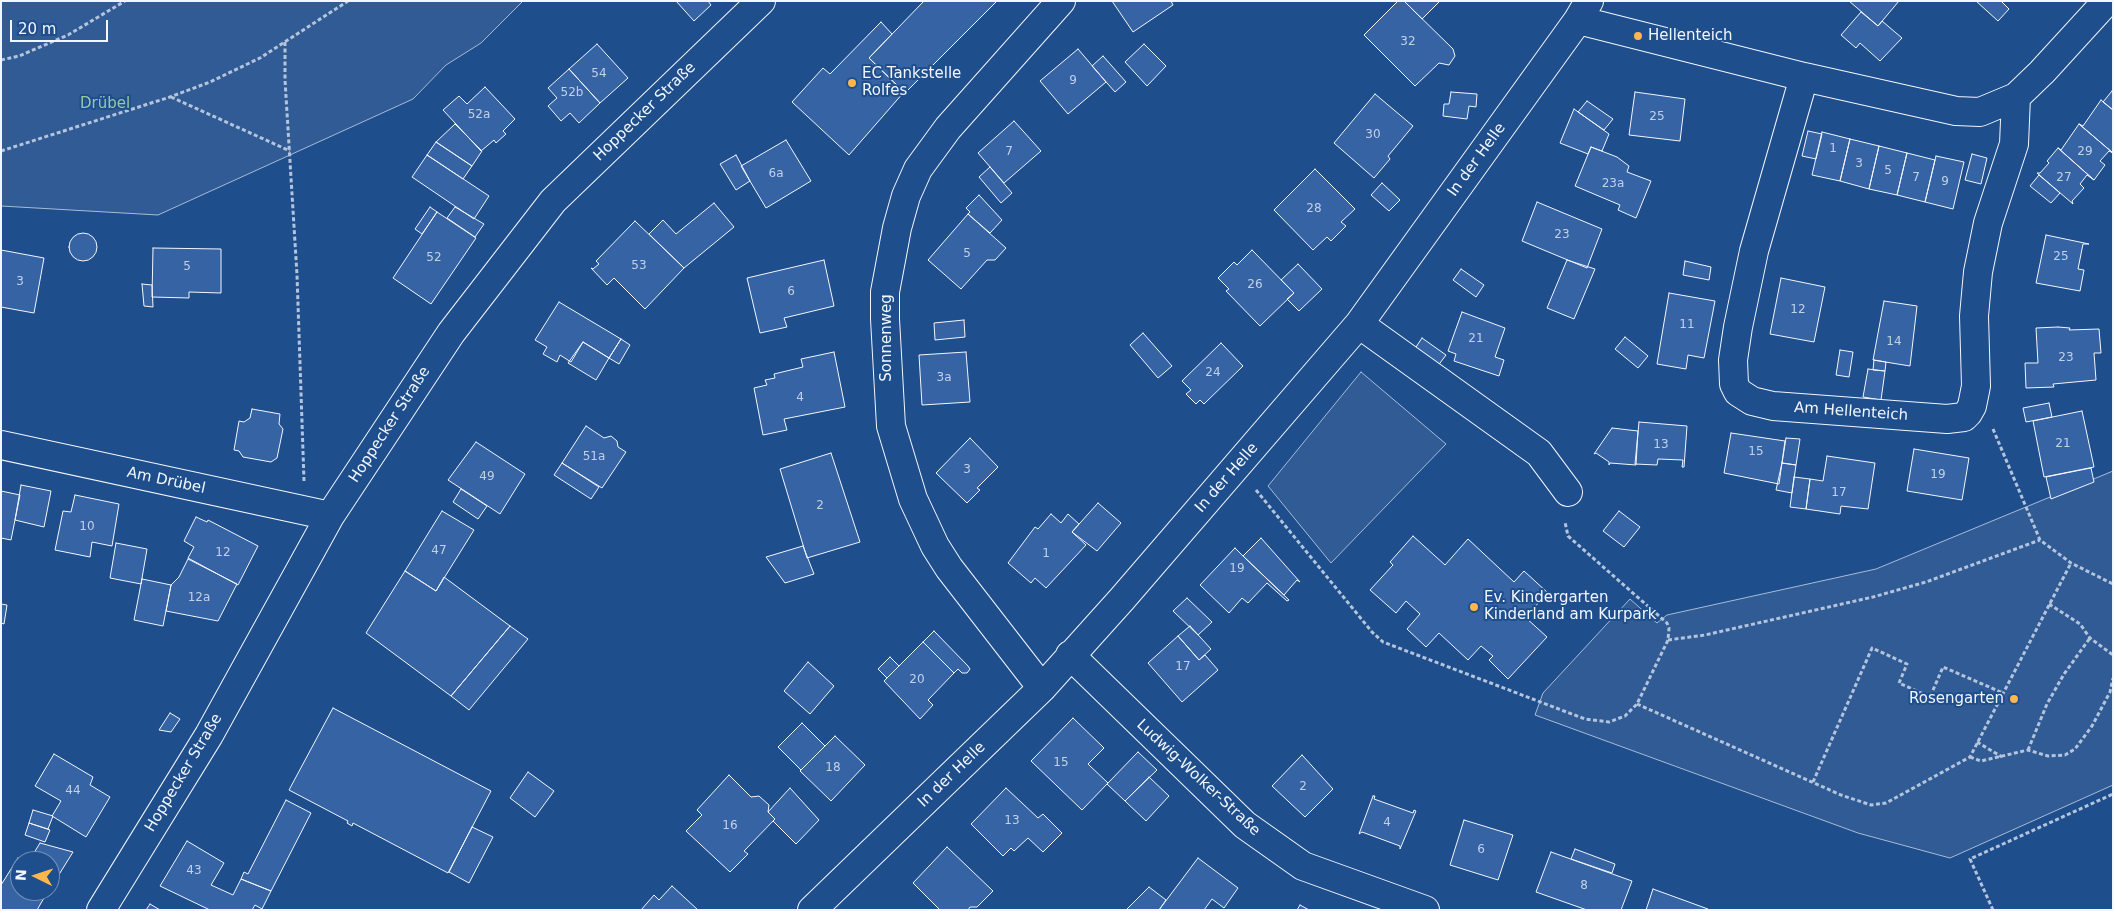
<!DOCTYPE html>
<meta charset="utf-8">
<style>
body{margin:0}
#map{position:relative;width:2114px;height:911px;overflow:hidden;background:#1f4e8c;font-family:"DejaVu Sans",sans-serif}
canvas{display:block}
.frame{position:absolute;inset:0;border:2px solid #f2f6ff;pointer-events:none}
.north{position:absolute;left:10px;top:851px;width:50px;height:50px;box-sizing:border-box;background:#1f4e8c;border:1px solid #7391ba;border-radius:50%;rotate:274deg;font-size:14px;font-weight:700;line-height:20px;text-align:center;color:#f2f6ff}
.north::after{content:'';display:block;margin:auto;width:18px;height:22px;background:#ffb74d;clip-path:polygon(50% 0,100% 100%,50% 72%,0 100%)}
.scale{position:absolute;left:10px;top:20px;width:98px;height:22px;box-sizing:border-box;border:2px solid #f2f6ff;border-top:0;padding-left:6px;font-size:15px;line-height:18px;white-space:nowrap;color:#f2f6ff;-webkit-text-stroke:4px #1f4e8c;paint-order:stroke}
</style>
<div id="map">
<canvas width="2114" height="911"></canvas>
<div class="frame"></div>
<div class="north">N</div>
<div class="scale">20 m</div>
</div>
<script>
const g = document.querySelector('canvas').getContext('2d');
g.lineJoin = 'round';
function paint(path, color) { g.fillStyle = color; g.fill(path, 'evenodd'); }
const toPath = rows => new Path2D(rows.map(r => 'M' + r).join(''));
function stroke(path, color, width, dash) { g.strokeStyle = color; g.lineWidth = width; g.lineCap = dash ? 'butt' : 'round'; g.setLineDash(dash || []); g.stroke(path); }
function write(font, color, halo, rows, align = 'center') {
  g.font = font + ' "DejaVu Sans",sans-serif'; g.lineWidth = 4; g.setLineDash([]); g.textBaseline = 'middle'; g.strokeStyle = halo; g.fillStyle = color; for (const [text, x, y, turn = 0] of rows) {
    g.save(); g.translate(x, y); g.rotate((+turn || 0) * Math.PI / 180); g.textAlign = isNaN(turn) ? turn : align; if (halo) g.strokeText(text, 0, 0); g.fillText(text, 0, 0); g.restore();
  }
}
const green = toPath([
 [1,1,523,1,481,43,446,65,413,99,158,215,1,206,1,1],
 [1361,372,1446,444,1331,563,1268,486,1361,372],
 [2113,471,2113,785,1950,858,1858,833,1535,715,1543,693,1630,599,1657,623,1667,615,1876,569,2113,471]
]);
paint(green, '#305b95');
stroke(green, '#a8bbd7', 1);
const building = toPath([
 [676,1,708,1,711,5,694,21,676,1],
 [924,1,997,1,905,93,869,58,924,1],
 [1112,1,1171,1,1173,5,1133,32,1112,1],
 [1398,1,1404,1,1453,49,1455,56,1449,65,1439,63,1415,86,1364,35,1398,1],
 [1404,1,1440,1,1422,19,1404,1],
 [1849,1,1899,1,1878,26,1849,1],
 [1976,1,2001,1,2009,9,1998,21,1976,1],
 [1861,12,1878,26,1882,21,1902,38,1880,61,1860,43,1856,48,1841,35,1861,12],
 [881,22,892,34,869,58,904,92,849,155,792,102,823,68,830,74,881,22],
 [597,44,628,78,600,103,569,69,597,44],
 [1144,44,1166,66,1147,86,1125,62,1144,44],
 [1078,49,1106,82,1068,114,1040,81,1078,49],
 [1103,56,1126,82,1115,92,1092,66,1103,56],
 [569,69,600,103,579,123,570,113,561,121,548,106,557,98,548,88,569,69],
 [485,87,515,119,503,131,506,134,496,143,494,140,481,151,443,110,459,96,467,104,485,87],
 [2112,91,2113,92,2113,110,2103,102,2112,91],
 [1451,92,1477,94,1476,107,1469,106,1467,119,1443,116,1444,104,1449,104,1451,92],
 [1635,92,1685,99,1680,141,1629,135,1635,92],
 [1375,94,1413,126,1388,156,1390,159,1374,178,1334,143,1375,94],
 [2101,100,2113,110,2113,153,2079,124,2083,126,2101,100],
 [1587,101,1613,119,1604,130,1578,112,1587,101],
 [1574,109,1609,134,1602,151,1591,147,1588,154,1560,143,1574,109],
 [1014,121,1041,151,1004,183,978,153,1014,121],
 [455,124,482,151,472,166,436,142,455,124],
 [2079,124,2113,153,2109,151,2100,161,2105,165,2094,180,2058,148,2061,150,2079,124],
 [1808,131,1822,134,1816,159,1802,156,1808,131],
 [1822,132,1850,139,1840,181,1812,175,1822,132],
 [1850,139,1879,146,1869,189,1840,181,1850,139],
 [786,140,811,181,766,208,741,166,786,140],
 [436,142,472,166,463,179,427,155,436,142],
 [1879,146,1907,153,1897,195,1869,189,1879,146],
 [1591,147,1617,157,1629,166,1627,172,1651,181,1636,218,1618,210,1620,205,1575,186,1591,147],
 [2058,148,2094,180,2087,175,2080,184,2084,188,2072,201,2073,204,2037,173,2040,173,2049,163,2047,161,2058,148],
 [1907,153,1935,160,1925,202,1897,195,1907,153],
 [1972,154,1987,158,1981,184,1965,180,1972,154],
 [427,155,489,196,474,219,412,177,427,155],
 [736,155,750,181,736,190,720,164,736,155],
 [1936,156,1964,162,1953,209,1925,202,1936,156],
 [990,167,1012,193,1001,203,979,177,990,167],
 [1315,169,1355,209,1341,222,1346,226,1331,241,1327,237,1313,250,1274,210,1315,169],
 [2039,175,2060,193,2051,203,2030,186,2039,175],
 [1382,183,1400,200,1389,211,1371,195,1382,183],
 [979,195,1002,220,990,233,968,214,970,212,966,208,979,195],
 [1537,202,1602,229,1587,268,1522,241,1537,202],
 [714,203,734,227,684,268,649,234,663,220,676,234,714,203],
 [430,207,437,212,422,234,415,229,430,207],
 [455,207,484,224,475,237,447,218,455,207],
 [437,212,476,238,431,304,393,278,437,212],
 [968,214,1006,248,995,260,987,260,961,289,928,260,968,214],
 [635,221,684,268,645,309,614,278,607,285,591,268,593,269,599,264,596,261,635,221],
 '69 247a14 14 0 1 1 28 0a14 14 0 1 1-28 0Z',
 [2046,235,2089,244,2083,244,2078,269,2084,270,2080,291,2036,283,2046,235],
 [153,248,221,249,221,293,189,292,189,298,152,297,153,248],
 [1,250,44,258,34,313,1,307,1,250],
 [1252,250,1294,293,1260,326,1226,291,1229,289,1218,278,1234,262,1237,265,1252,250],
 [824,260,834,306,784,318,787,327,760,333,747,278,824,260],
 [1567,260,1595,269,1574,319,1547,308,1567,260],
 [1685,261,1711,267,1709,280,1683,275,1685,261],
 [1298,264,1322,289,1299,311,1287,299,1294,293,1281,280,1298,264],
 [1461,269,1484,285,1476,297,1453,280,1461,269],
 [1781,278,1825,287,1814,342,1770,334,1781,278],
 [142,284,152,285,153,307,144,306,142,284],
 [1669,293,1715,301,1704,358,1688,355,1686,369,1657,364,1669,293],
 [1884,301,1917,306,1910,366,1873,360,1884,301],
 [559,302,621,339,609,358,583,342,571,362,560,355,557,362,543,354,547,347,535,340,559,302],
 [1462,312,1505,328,1495,357,1504,360,1499,376,1454,361,1456,354,1448,351,1462,312],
 [964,320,965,337,935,340,934,323,964,320],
 [2058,327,2070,328,2069,330,2099,329,2101,353,2094,353,2096,380,2053,384,2054,387,2026,388,2025,363,2038,363,2036,328,2058,327],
 [1143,333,1172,366,1158,378,1130,345,1143,333],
 [1625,337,1648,356,1638,368,1615,349,1625,337],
 [1422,338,1446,355,1437,367,1414,350,1422,338],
 [621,339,630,345,619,364,609,358,621,339],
 [583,342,609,358,596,380,568,363,583,342],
 [1221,343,1243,366,1204,404,1200,400,1196,404,1186,394,1191,390,1182,381,1221,343],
 [1840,350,1853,352,1849,377,1836,375,1840,350],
 [834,352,845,407,784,419,787,430,763,435,754,388,767,385,765,380,775,378,774,374,803,367,801,359,834,352],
 [966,352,970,402,922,405,919,355,966,352],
 [1874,360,1886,362,1885,371,1873,370,1874,360],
 [1868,369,1885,371,1881,400,1863,397,1868,369],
 [2049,403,2052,417,2026,422,2023,408,2049,403],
 [252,409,280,414,279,424,283,429,277,458,271,462,243,457,239,451,234,450,239,421,244,422,250,418,252,409],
 [2082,411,2094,467,2044,477,2033,421,2082,411],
 [1639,422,1687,426,1684,467,1682,467,1683,460,1658,459,1657,465,1635,464,1639,422],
 [586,426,604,438,611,436,617,441,618,447,626,452,602,488,562,463,586,426],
 [1612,428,1638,431,1636,465,1610,463,1609,465,1609,462,1596,453,1594,454,1612,428],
 [1731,433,1785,441,1779,484,1724,473,1731,433],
 [970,438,998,467,977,488,980,490,967,503,936,473,970,438],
 [1786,438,1800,439,1796,465,1782,463,1786,438],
 [476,442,525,474,500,514,448,480,476,442],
 [1914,449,1969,458,1962,500,1907,491,1914,449],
 [831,453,860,542,807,558,780,469,831,453],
 [1827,456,1875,463,1868,509,1841,506,1840,514,1806,509,1810,479,1823,481,1827,456],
 [562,463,599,487,591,499,554,475,562,463],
 [1782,463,1796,465,1792,493,1776,490,1782,463],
 [2091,468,2094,482,2051,499,2046,477,2091,468],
 [1794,477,1810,479,1806,509,1790,507,1794,477],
 [21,485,51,491,44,527,15,520,21,485],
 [461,489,487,506,478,519,453,502,461,489],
 [1,491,20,495,11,540,1,538,1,491],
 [75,495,119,504,112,546,92,542,90,557,55,550,63,511,71,512,75,495],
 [1098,503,1121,523,1097,551,1072,532,1098,503],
 [442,511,474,530,436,591,405,571,442,511],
 [1619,511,1640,527,1624,547,1603,531,1619,511],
 [1051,514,1061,523,1068,514,1079,524,1072,532,1086,545,1046,588,1035,578,1031,583,1008,563,1035,527,1038,529,1051,514],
 [196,517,207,522,208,520,258,546,238,585,188,558,194,547,184,541,196,517],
 [1413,536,1445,565,1468,539,1514,582,1524,571,1548,593,1525,617,1547,637,1508,679,1489,660,1493,656,1481,646,1468,660,1439,633,1426,647,1407,629,1420,614,1406,601,1396,613,1370,590,1393,565,1390,562,1413,536],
 [1261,538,1300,582,1297,580,1284,595,1243,556,1261,538],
 [116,543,147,549,141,584,110,578,116,543],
 [803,546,814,574,785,583,766,557,803,546],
 [1235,548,1243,556,1289,600,1287,601,1267,583,1248,603,1242,598,1229,613,1200,585,1235,548],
 [188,559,237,584,218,621,166,611,171,585,179,577,188,559],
 [405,571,436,591,444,577,510,626,451,696,366,633,405,571],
 [142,579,171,585,163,626,134,620,142,579],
 [1187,598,1212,622,1198,635,1173,611,1187,598],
 [1,604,7,605,4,624,1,623,1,604],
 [510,626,528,639,469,710,451,696,510,626],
 [1190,626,1211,649,1199,660,1178,636,1190,626],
 [934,631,968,666,970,669,967,673,962,673,958,669,954,673,923,642,934,631],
 [1178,636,1199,660,1205,655,1218,670,1182,702,1148,663,1178,636],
 [923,642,954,673,928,700,933,705,920,719,884,681,923,642],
 [890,657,899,666,887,678,878,669,890,657],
 [808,662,834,686,810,714,784,691,808,662],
 [333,708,491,791,448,873,353,823,352,826,347,823,348,821,289,790,333,708],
 [170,713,180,719,171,732,159,730,170,713],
 [1073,718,1104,748,1088,764,1108,783,1082,810,1031,761,1073,718],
 [802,723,825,746,801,770,778,747,802,723],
 [835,736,865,765,831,801,800,771,835,736],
 [1138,752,1157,770,1125,801,1107,784,1138,752],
 [54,754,93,777,90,785,110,797,86,837,52,816,61,801,35,786,54,754],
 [1302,755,1333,789,1305,817,1272,786,1302,755],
 [528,772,554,791,535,817,510,798,528,772],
 [729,775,751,797,759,796,769,805,768,812,775,819,744,851,748,854,730,872,686,831,702,815,697,810,729,775],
 [1149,777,1169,796,1146,821,1125,801,1149,777],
 [790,788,819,820,796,844,773,821,775,819,768,812,790,788],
 [1006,788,1038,818,1043,814,1062,833,1043,852,1028,838,1014,851,1011,848,1003,856,971,824,1006,788],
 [1373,796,1375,796,1374,799,1413,813,1414,810,1416,811,1400,849,1400,846,1362,832,1359,834,1373,796],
 [286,800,311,813,271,891,241,879,244,872,248,874,286,800],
 [33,810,53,816,48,829,29,823,33,810],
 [1464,820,1513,835,1498,880,1450,865,1464,820],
 [29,823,50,830,45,842,25,835,29,823],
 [472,827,493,837,469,883,449,872,472,827],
 [187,841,224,863,211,885,233,895,241,879,271,891,262,909,255,905,252,910,210,910,160,886,187,841],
 [40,843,73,852,55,881,50,878,50,861,29,861,40,843],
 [947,847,993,891,977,907,970,907,968,910,940,910,913,883,947,847],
 [1575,849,1615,864,1612,873,1571,859,1575,849],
 [1551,852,1632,881,1621,910,1587,910,1536,892,1551,852],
 [18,858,22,861,20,861,20,891,48,891,37,910,1,910,1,885,18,858],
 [1198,858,1238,888,1224,908,1212,899,1204,910,1159,910,1198,858],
 [50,878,55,881,50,889,50,878],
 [672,886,698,910,641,910,654,895,659,900,672,886],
 [1149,887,1166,900,1159,910,1126,910,1149,887],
 [1653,889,1708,909,1707,910,1646,910,1653,889],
 [150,904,160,910,146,910,150,904],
 [1300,905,1309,910,1297,910,1300,905]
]);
paint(building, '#3563a3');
stroke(building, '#f2f6ff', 1);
const minor = toPath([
 [1578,20,1804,77,1956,111,1980,112,2016,97,2042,72,2107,1],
 [1804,77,1754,251,1738,327,1733,360,1734,384,1738,392,1752,401,1773,406,1947,419,1964,417,1968,413,1972,406,1976,386,1974,316,1978,272,1988,223,2014,144,2016,97],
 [1359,324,1539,453,1568,492],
 [1,445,330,516],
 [1070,655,1245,825,1303,866,1425,910],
 [1042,688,949,568,935,546,913,499,891,426,885,319,885,292,897,228,906,196,918,169,948,128,1061,1],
 [101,910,209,735,330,516,451,333,553,201,761,1],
 [812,910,1042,688,1122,599,1359,324,1578,20,1589,1]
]);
stroke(minor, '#f2f6ff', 30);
stroke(toPath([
 [285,42,285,80,297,275,304,481],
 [1,60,19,56,68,35,125,1],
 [171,97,290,151],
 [1,151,170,97,210,82,260,58,348,1],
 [1993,429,2040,540,2071,563,2113,584],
 [1256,490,1372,632,1383,642,1585,719,1609,722,1625,716,1637,704,1668,640,1669,628,1667,623,1568,536,1565,522],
 [2049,604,2080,624,2090,638,2113,655],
 [1668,640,1705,635,1873,597,1926,582,2040,540],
 [1637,704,1841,795,1871,805,1886,803,1970,757,2071,563],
 [1977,742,2002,757],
 [2028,750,2047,704,2064,674,2090,638],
 [1970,757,1981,761,2028,750,2048,756,2065,755,2075,749,2092,726,2110,692,2113,678],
 [1813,782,1872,648,1907,664,1899,683,1930,697,1943,667,2003,693],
 [1993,910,1970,859,2113,794]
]), '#b3c4dc', 3, [4, 2.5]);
stroke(minor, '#1f4e8c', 28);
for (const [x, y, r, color] of [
 [1638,36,5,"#ffb74d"],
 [852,83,5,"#ffb74d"],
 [1474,607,5,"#ffb74d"],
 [2014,699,5,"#ffb74d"]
]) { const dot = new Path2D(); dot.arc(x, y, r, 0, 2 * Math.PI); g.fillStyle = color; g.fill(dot); stroke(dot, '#1f4e8c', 2); }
write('12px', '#c3d1e8', null, [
 ["32",1408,42],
 ["54",599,74],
 ["9",1073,81],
 ["52b",572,93],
 ["52a",479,115],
 ["25",1657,117],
 ["30",1373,135],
 ["1",1833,149],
 ["7",1009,152],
 ["29",2085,152],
 ["3",1859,164],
 ["5",1888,171],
 ["6a",776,174],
 ["7",1916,178],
 ["27",2064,178],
 ["9",1945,182],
 ["23a",1613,184],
 ["28",1314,209],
 ["23",1562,235],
 ["5",967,254],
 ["25",2061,257],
 ["52",434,258],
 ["53",639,266],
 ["5",187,267],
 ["3",20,282],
 ["26",1255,285],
 ["6",791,292],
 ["12",1798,310],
 ["11",1687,325],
 ["21",1476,339],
 ["14",1894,342],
 ["23",2066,358],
 ["24",1213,373],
 ["3a",944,378],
 ["4",800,398],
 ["21",2063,444],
 ["13",1661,445],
 ["15",1756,452],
 ["51a",594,457],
 ["3",967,470],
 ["19",1938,475],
 ["49",487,477],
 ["17",1839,493],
 ["2",820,506],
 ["10",87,527],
 ["47",439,551],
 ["12",223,553],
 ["1",1046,554],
 ["19",1237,569],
 ["12a",199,598],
 ["17",1183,667],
 ["20",917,680],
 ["15",1061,763],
 ["18",833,768],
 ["2",1303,787],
 ["44",73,791],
 ["13",1012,821],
 ["4",1387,823],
 ["16",730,826],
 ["6",1481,850],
 ["43",194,871],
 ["8",1584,886]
]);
write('15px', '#f2f6ff', '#1f4e8c', [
 ["Hellenteich",1648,36],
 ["EC Tankstelle",862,74],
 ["Rolfes",862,91],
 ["Ev. Kindergarten",1484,598],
 ["Kinderland am Kurpark",1484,615],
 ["Rosengarten",2004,699,"right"]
], 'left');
write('15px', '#97c8a6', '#1f4e8c', [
 ["Drübel",105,104]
]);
write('15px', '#f2f6ff', '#1f4e8c', [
 ["Hoppecker Straße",645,112,-44],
 ["In der Helle",1477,160,-54],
 ["Sonnenweg",887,338,-90],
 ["Am Hellenteich",1851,412,4],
 ["Hoppecker Straße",390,425,-57],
 ["In der Helle",1227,478,-49],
 ["Am Drübel",166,481,12],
 ["Hoppecker Straße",184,773,-59],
 ["In der Helle",952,775,-44],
 ["Ludwig-Wolker-Straße",1198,778,43]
]);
</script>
